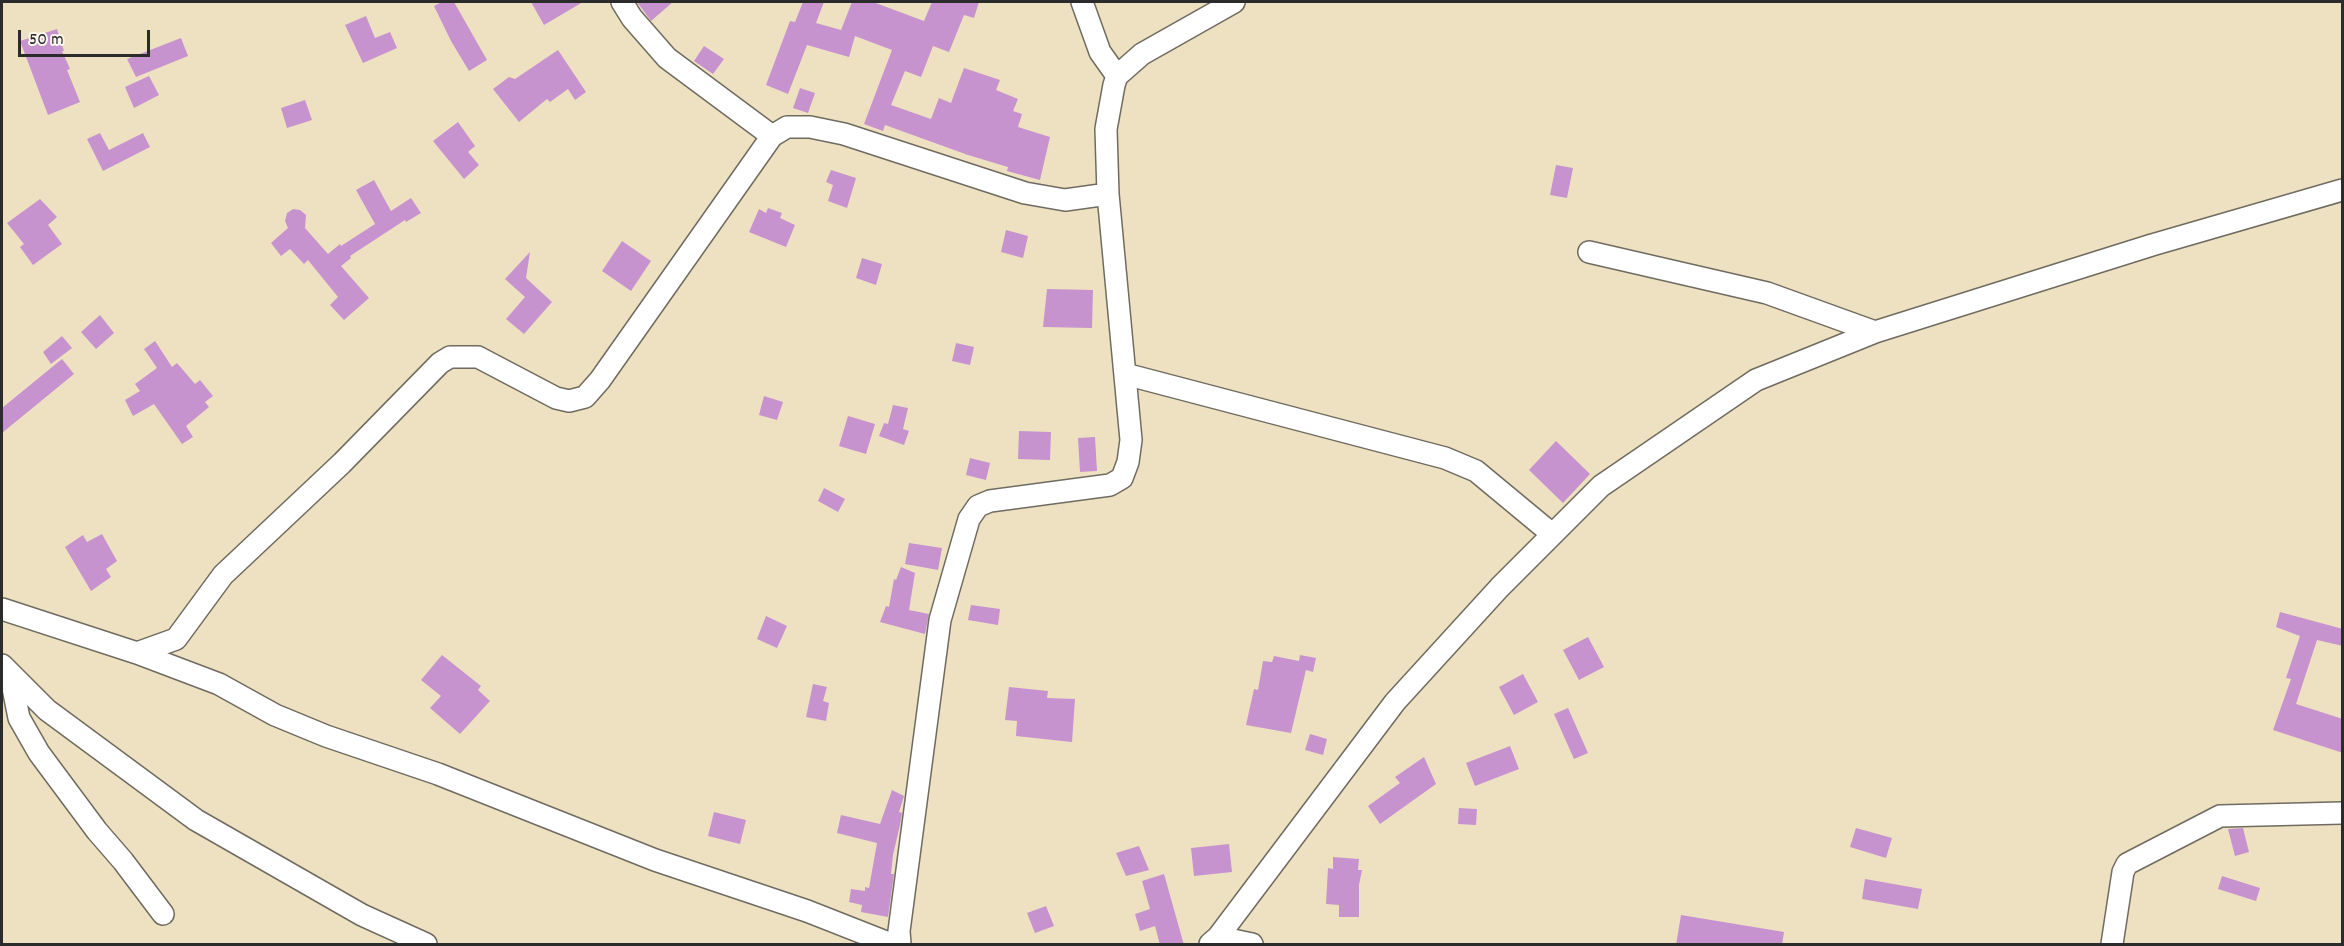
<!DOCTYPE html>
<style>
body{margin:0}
#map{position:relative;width:2344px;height:946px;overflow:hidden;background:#eee1c1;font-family:Dekko,sans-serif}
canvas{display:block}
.frame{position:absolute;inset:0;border:3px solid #2b2b2b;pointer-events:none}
.scale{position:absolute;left:18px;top:30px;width:132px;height:27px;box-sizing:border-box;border:3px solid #2b2b2b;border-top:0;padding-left:8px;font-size:18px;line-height:21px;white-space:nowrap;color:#2b2b2b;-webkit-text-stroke:4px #fbf7ec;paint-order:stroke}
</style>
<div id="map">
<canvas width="2344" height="946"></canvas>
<div class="frame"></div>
<div class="scale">50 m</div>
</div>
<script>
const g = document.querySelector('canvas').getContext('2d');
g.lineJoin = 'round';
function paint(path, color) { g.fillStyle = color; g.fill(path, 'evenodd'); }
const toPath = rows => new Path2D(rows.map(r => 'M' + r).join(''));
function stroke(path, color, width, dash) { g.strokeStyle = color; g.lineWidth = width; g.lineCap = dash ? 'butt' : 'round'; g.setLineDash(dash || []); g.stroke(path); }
paint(toPath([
 [442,2,454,2,487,60,469,71,451,41,434,6],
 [531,2,583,2,544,25],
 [637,2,673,2,651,21],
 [803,2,824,2,816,23,841,30,852,2,873,2,924,21,932,2,979,2,974,18,964,15,949,52,933,46,921,77,905,71,891,105,931,119,939,98,951,103,964,68,1000,80,996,90,1018,99,1013,111,1022,114,1018,127,1050,137,1040,180,1007,171,1008,167,968,155,885,125,883,131,864,124,892,50,855,36,849,57,807,45,788,94,766,85,790,21,795,22],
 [366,16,375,38,390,32,397,48,363,63,345,25],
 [57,29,64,51,62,51,70,69,67,70,80,102,48,115,20,41],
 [181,38,188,56,136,77,127,59],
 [704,46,724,59,713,74,694,61],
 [558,50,586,92,575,100,568,89,550,102,547,99,519,122,493,89,509,77,515,79],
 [149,76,159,95,134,108,125,87],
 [800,88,815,93,808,113,793,108],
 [305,100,312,120,287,128,281,108],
 [458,122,475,146,468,152,479,165,464,179,433,141],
 [100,133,109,150,143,133,150,147,103,171,87,139],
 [1556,165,1573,168,1567,198,1550,195],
 [831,170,856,178,847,208,828,201,833,185,826,182],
 [374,180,391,211,411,198,421,213,406,222,405,220,350,256,351,258,341,266,369,298,344,320,330,305,338,297,308,260,304,264,290,249,281,256,271,243,288,228,285,221,287,213,293,209,300,210,306,215,305,228,328,254,340,244,341,246,375,224,356,190],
 [40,199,57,217,48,225,62,244,33,265,20,247,24,244,7,223],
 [768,208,782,213,780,218,795,225,786,247,749,232,759,209,766,213],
 [1006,230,1028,236,1023,258,1001,252],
 [622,241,651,261,631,291,602,271],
 [530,252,526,278,552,302,524,334,506,319,525,297,505,279],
 [862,258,882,264,876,285,856,278],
 [1047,289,1093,290,1092,328,1043,327],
 [100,315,114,333,96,349,81,332],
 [62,336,72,348,51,364,43,352],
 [155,341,172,367,177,363,195,384,200,380,213,396,205,402,209,407,186,426,193,437,182,444,154,404,133,416,125,400,140,391,135,384,157,368,144,349],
 [956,343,974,347,970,365,952,361],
 [62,359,74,374,2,433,2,408],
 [764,396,783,402,777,420,759,415],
 [893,405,908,408,903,429,909,431,904,445,879,436,884,423,888,424],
 [848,416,875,424,866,454,839,446],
 [1019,431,1051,432,1050,460,1018,459],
 [1095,437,1097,471,1080,472,1078,438],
 [1556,441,1590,474,1563,503,1529,470],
 [970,458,990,463,986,480,966,475],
 [824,488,845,499,838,512,818,501],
 [102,534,117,561,106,569,111,577,91,591,65,547,83,535,87,542],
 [909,543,942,548,938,570,905,564],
 [901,567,915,573,909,610,929,614,925,634,880,622,886,606,889,607,894,579,896,580],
 [971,605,1000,609,998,625,968,620],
 [2280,612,2343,629,2343,646,2317,640,2296,704,2343,719,2343,753,2273,730,2291,679,2286,678,2300,636,2276,627],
 [766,616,787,626,777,648,757,639],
 [1588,637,1604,667,1579,680,1563,650],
 [442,655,481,686,478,690,490,701,460,734,430,708,441,696,421,680],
 [1300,655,1316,658,1313,672,1306,670,1291,733,1246,725,1254,689,1258,690,1263,661,1272,662,1274,656,1299,661],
 [1523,674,1538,702,1514,715,1499,687],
 [813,684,827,687,823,701,829,703,826,721,806,717],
 [1009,687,1048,691,1047,698,1075,699,1072,742,1016,736,1017,721,1005,720],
 [1568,708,1588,753,1574,759,1554,714],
 [1310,734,1327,739,1323,755,1305,750],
 [1510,746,1519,769,1475,786,1466,763],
 [1424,757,1436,784,1380,824,1368,806,1400,783,1395,777],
 [892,790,904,796,899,812,902,813,900,825,893,855,891,874,894,874,888,917,861,912,862,905,849,902,851,889,865,891,865,887,869,888,877,843,837,833,841,815,880,824],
 [1459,808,1477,809,1476,825,1458,824],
 [714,812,746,820,740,844,708,836],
 [1856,828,1892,838,1886,858,1850,847],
 [2243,828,2249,852,2235,856,2228,829],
 [1229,844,1232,872,1194,876,1191,848],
 [1139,846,1149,870,1126,876,1116,853],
 [1333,857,1359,859,1358,870,1362,870,1359,885,1359,917,1339,917,1339,905,1326,904,1328,868,1333,869],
 [1164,874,1184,945,1160,945,1155,926,1140,931,1135,914,1150,909,1142,881],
 [2222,876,2260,888,2256,901,2218,889],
 [1865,879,1922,889,1918,909,1862,899],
 [1046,906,1054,926,1035,933,1027,913],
 [1681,915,1784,932,1782,945,1676,945]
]), '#c693cf');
const minor = toPath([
 [622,2,632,18,667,58,772,136],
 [1082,2,1100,52,1117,76],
 [1589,252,1767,293,1875,332],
 [1125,374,1445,458,1476,471,1552,534],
 [2,609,137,653,176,639,223,575,342,463,440,363,450,357,478,357,556,398,569,401,585,397,600,380,772,136,787,127,810,127,844,134,1025,193,1065,200,1108,194],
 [137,653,219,684,275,715,326,736,438,774,655,860,807,911,891,944],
 [2,665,47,710,196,820,362,915,426,944],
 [10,673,19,718,39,753,97,831,123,861,163,914],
 [1218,937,1252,944],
 [900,944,899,931,940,620,969,519,978,506,990,501,1110,485,1122,478,1128,462,1131,440,1108,194,1106,129,1114,85,1117,76,1142,54,1234,2],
 [1210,944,1218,937,1395,702,1500,587,1601,486,1756,380,1875,332,2152,245,2342,190],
 [2112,944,2123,872,2127,864,2220,816,2342,813]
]);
stroke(minor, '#6f6b60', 24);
stroke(minor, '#fff', 21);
</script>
